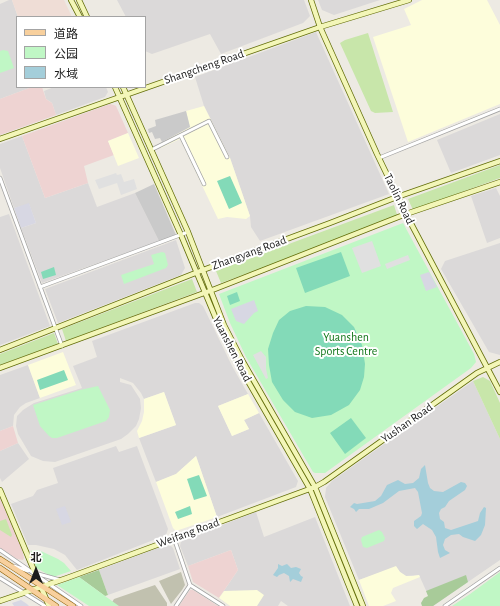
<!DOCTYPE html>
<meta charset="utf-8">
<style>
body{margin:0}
#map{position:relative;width:500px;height:606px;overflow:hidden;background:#edeae3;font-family:"Alegreya Sans","Noto Sans SC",sans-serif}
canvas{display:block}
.legend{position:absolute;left:16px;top:16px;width:130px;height:72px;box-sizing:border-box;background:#fff;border:1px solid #a4a4a4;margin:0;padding:5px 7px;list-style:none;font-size:12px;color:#1c1c1c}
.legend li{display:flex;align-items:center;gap:8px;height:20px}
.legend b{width:20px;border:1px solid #a4a4a4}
.north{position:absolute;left:16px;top:550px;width:40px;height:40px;-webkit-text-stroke:3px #fff;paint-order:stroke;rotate:0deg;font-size:11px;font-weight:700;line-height:16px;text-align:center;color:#1c1c1c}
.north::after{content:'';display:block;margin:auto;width:14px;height:18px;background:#1c1c1c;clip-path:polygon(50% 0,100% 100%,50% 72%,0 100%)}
</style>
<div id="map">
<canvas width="500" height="606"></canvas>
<ul class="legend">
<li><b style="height:5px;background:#f8d09d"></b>道路</li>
<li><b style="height:11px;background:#c0f7c5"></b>公园</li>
<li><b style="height:11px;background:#a4ceda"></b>水域</li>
</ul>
<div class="north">北</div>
</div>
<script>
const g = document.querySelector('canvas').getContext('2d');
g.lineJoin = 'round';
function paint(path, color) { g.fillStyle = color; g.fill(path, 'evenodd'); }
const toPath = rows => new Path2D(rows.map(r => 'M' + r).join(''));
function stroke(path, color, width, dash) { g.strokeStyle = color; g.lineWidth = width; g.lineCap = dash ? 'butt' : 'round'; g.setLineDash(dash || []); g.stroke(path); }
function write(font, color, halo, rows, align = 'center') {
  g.font = font + ' "Alegreya Sans",sans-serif'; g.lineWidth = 4; g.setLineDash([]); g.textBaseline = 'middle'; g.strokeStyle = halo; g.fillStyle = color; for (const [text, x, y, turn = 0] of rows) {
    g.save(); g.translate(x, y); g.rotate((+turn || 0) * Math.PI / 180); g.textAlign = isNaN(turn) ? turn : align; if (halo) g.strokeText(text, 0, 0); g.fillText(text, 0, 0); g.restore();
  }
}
paint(toPath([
 [9,0,12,0,18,17,17,87,32,87,0,99,0,4],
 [117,0,304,0,310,16,303,23,221,54,210,34,152,54,145,51,145,17,126,17],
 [318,0,380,0,334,15,322,10],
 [316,32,389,194,260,241,251,227,250,216,230,158,204,106,195,77],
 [54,87,106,87,108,92,105,97,56,115,52,103,46,99,44,91],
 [500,114,500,155,451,173,437,140],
 [22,136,45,198,88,183,97,207,135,193,159,241,42,283,21,228,36,223,29,204,14,208,0,168,0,144],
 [496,188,500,196,500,238,487,243,471,196],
 [9,214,50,326,0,345,0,217],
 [176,240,184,265,185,268,181,275,58,323,45,289],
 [500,243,500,355,489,352,441,269,445,261],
 [195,303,199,303,203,306,232,366,248,394,218,406,232,436,249,429,244,420,259,413,298,481,296,487,217,517,196,456,176,474,156,482,139,438,176,425,164,392,144,399,141,393,133,383,120,378,120,382,131,385,140,399,141,408,139,419,136,426,128,434,121,439,55,462,43,461,31,456,18,434,16,426,17,416,23,410,34,403,82,388,73,366,97,357,92,341],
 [28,365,40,398,26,403,20,407,14,415,13,426,0,431,0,375],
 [473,381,500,439,500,560,433,606,419,575,406,576,400,572,396,567,359,580,325,497,326,488,332,481],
 [18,443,29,459,2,482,0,478,0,451],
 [116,446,119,452,137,446,168,529,166,535,77,570,65,555,54,549,36,545,28,545,11,504,33,496,37,490,58,483,53,468],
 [256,512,264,537,315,517,350,606,288,606,281,601,278,606,230,606,219,598,238,570,231,550,188,566,180,546,181,541],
 [166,545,171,546,173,548,180,569,108,595,99,570]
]), '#dbd9d9');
paint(toPath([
 [32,87,42,87,46,99,52,103,56,115,0,135,0,99],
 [110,104,114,105,116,106,128,133,108,141,114,155,84,166,88,183,45,198,22,136],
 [13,426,18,443,0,451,0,431],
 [0,498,22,549,24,558,23,560,17,559,0,548],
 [231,550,238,570,219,598,193,582,188,566],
 [190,590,193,590,218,606,179,606]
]), '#eed3d2');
paint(toPath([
 [422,0,487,0,500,25,500,104,408,142,373,37,411,25,404,9],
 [204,106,230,158,250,216,246,219,227,217,218,219,180,139,161,148,159,144,190,127,186,111],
 [128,133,139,158,118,166,108,141],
 [63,352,76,385,40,398,28,365],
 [164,392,176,425,139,438,137,431,142,421,144,412,144,399],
 [248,394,259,413,244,420,249,429,232,436,218,406],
 [196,456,217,517,176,531,173,528,156,482,176,474],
 [396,566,400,572,406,576,413,576,419,575,420,577,393,588,391,593,396,601,383,606,369,606,359,580],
 [257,590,264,595,257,606,230,606,219,598,224,591]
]), '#fdfddb');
paint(toPath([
 [186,111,190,127,162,142,160,138,155,139,152,132,149,133,148,129,156,126,155,120],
 [154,184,176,235,159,241,135,193]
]), '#cacaca');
paint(toPath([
 [12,0,64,0,72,17,18,17]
]), '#efddd6');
paint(toPath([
 [181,572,185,585,182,590,171,604,159,581],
 [155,585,167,603,167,606,114,606,111,604,114,599]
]), '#c1c1af');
paint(toPath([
 [368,33,393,112,375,113,371,111,340,43,345,40],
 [500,165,500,178,413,210,408,199],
 [394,205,398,218,221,283,216,271],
 [192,279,197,292,66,341,62,329],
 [54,333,58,344,0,365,0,354],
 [483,377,490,381,500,403,500,439,473,381],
 [6,519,12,535,11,537,0,530,0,521]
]), '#c8e6aa');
paint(toPath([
 [99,570,108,595,105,596,79,577],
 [466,575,468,582,433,606,422,606,421,603,424,598,428,596,426,591]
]), '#a8cb99');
paint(toPath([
 [3,50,8,51,14,68,0,73,0,51],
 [403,223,474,354,476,362,471,368,325,473,315,473,313,472,246,357,230,323,219,294],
 [162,252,165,253,168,265,166,268,124,284,121,275,154,264,151,255],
 [98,386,110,410,109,417,106,421,57,438,52,438,49,436,40,426,33,405,80,390],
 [379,530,382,532,385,538,384,541,367,548,363,547,361,540,362,537],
 [37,550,43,552,58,559,64,563,71,571,53,577,36,568,31,551],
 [500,572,500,606,452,606,470,594],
 [79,577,105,596,119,606,89,606,57,585]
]), '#c0f7c5');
paint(toPath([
 [230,176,242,203,229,209,217,181],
 [341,252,350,276,305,293,296,268],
 [54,267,56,275,43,279,41,272],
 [237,292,240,301,230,305,227,296],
 [306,306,325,307,342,315,354,327,362,345,365,364,364,377,360,390,349,405,331,415,312,418,295,412,283,400,272,382,269,365,268,349,273,333,279,320,290,311],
 [64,370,68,380,40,390,37,380],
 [351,418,366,438,345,454,330,433],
 [199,475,207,496,194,500,187,479],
 [190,506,192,514,178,519,175,512]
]), '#83dab8');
paint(toPath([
 [116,173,117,175,121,174,124,182,134,179,137,189,121,195,117,183,99,189,95,180],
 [372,241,381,266,362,273,352,248],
 [408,255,410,260,387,269,385,264],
 [261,351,266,357,266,369,268,378,266,379,253,355]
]), '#e0e0e0');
paint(toPath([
 [29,203,36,223,21,228,14,208],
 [429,272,437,287,426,291,420,275],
 [254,300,258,311,254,313,244,324,236,321,231,309],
 [65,506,71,522,62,525,56,509],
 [21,600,27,604,29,606,14,606,12,603]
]), '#d7d7e3');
paint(toPath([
 [425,465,428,483,430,488,434,491,443,492,461,482,465,483,467,486,465,490,449,501,445,507,441,509,439,513,440,519,444,522,445,528,451,530,478,521,480,513,484,507,486,508,485,525,481,535,475,541,463,537,459,534,451,535,445,539,443,545,445,550,450,553,440,558,438,552,436,537,432,530,423,524,417,529,414,526,414,521,421,516,422,513,418,492,415,488,399,491,383,503,369,509,359,509,356,512,354,509,350,507,354,503,357,504,375,501,381,496,387,485,398,480,405,484,413,483,419,478,421,469],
 [278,564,282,566,287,564,291,568,296,567,301,569,299,573,301,576,303,577,301,582,293,579,290,582,289,576,284,573,279,575,277,577,273,575,278,568]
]), '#a4ceda');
const street = toPath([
 [181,136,204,184],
 [151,150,209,121,227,157],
 [379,158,500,109],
 [0,178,62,346],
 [40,287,188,232],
 [174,538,190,585,223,606],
 [0,550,81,606],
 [14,566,28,571],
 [35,573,60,580],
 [0,578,45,606],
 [176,606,190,585],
 [445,606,500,568]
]);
const secondary = toPath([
 [71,0,80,17],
 [79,0,87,17],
 [311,0,320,27,377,154,406,214,500,392],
 [115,87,181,235,219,326,245,376,310,489,357,606],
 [123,87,188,232,224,325,242,360,315,487,363,606],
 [0,139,320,27,409,0],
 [0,350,203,270,330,223,397,197,500,161],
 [0,368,215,289,406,214,500,182],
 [0,490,49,606],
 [0,601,67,578,315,487,324,482,477,373,500,362]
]);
const primary = toPath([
 [0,559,73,606],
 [0,568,56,606]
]);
stroke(street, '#a3a3a3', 4.5);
stroke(secondary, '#636e09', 6);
stroke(primary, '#8f6106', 6);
stroke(street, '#fff', 3);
stroke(secondary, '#f3f6b8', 4.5);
stroke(primary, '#f8d09d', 5);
write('12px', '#1c1c1c', '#fff', [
 ["Shangcheng Road",204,67,-19],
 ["Taolin Road",399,199,64],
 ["Zhangyang Road",249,253,-20],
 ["Yuanshen Road",232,349,63],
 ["Yushan Road",407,423,-35],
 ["Weifang Road",188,533,-20]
]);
write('12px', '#107518', '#fff', [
 ["Yuanshen",346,337],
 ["Sports Centre",346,351]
]);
</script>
